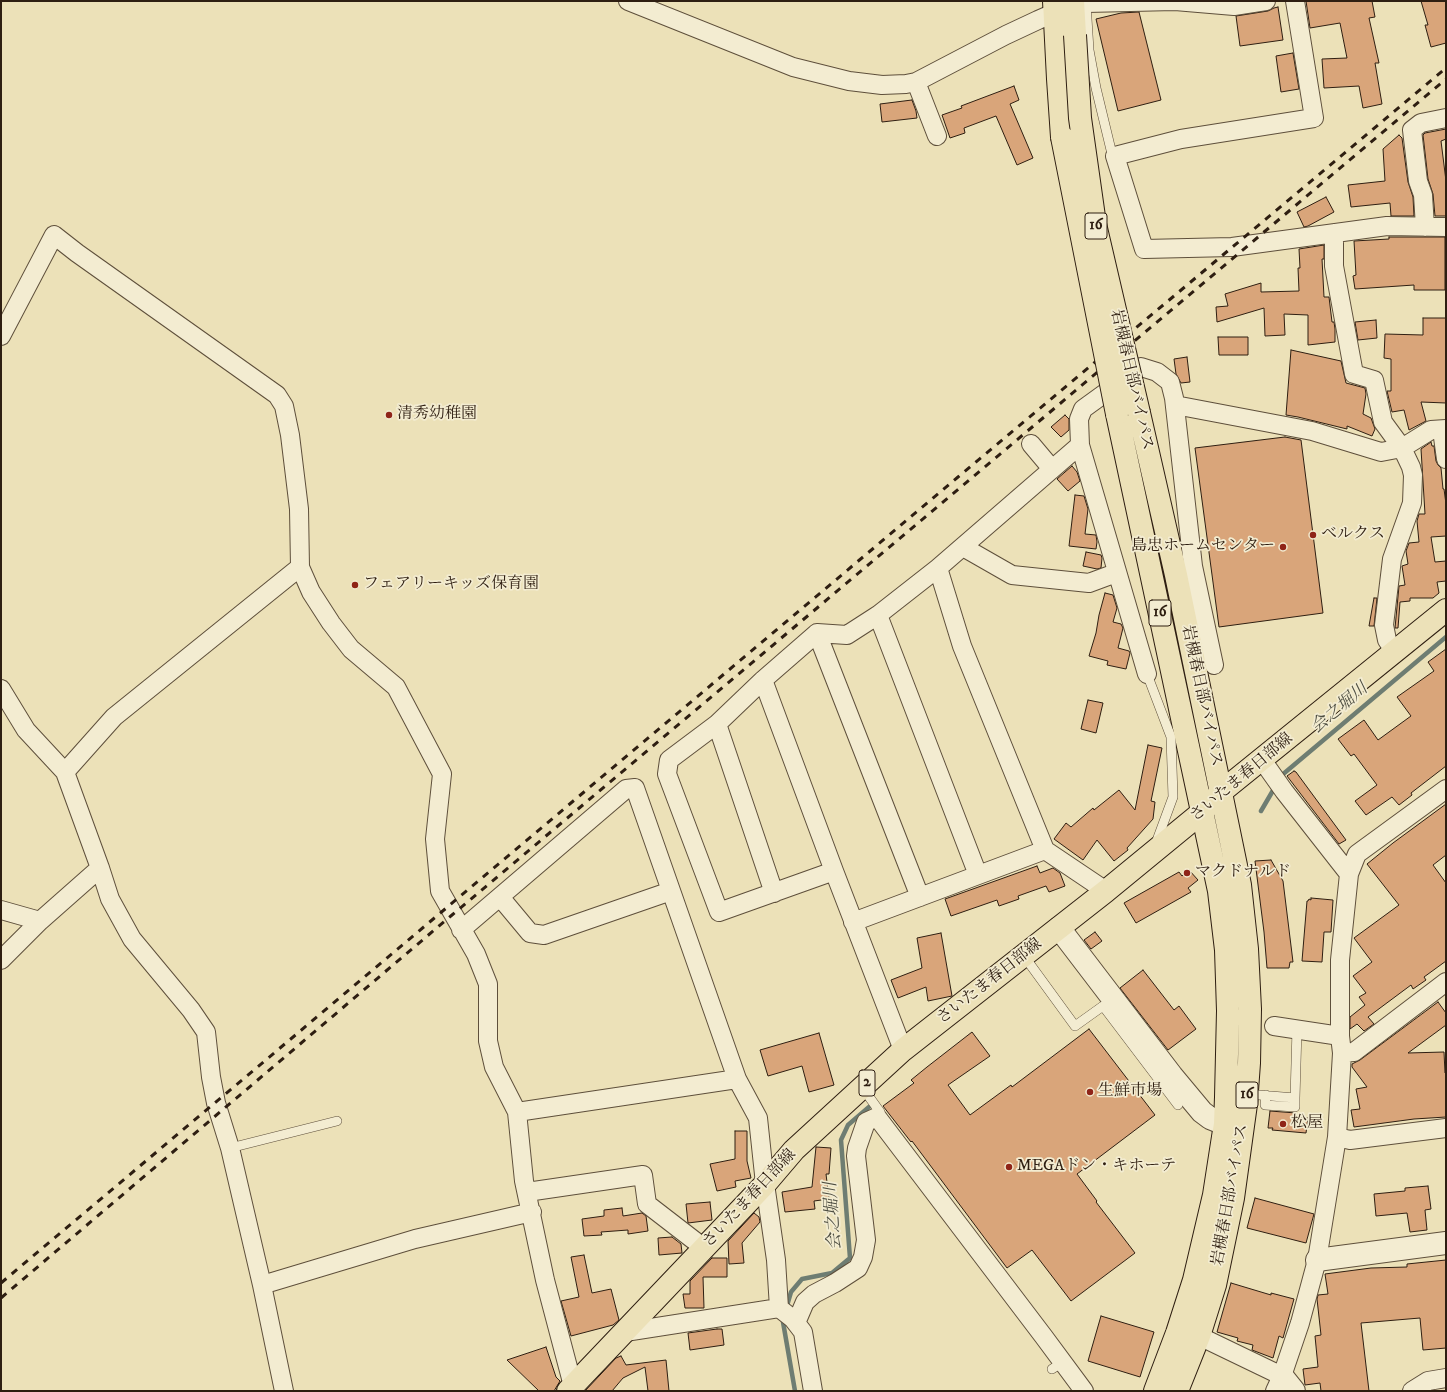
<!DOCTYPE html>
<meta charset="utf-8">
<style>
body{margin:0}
#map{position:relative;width:1447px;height:1392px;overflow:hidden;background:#ece1b8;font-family:"IM FELL DW Pica",serif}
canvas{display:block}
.frame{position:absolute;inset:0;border:2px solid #2e1e11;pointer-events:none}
</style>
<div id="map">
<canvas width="1447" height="1392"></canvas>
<div class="frame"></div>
</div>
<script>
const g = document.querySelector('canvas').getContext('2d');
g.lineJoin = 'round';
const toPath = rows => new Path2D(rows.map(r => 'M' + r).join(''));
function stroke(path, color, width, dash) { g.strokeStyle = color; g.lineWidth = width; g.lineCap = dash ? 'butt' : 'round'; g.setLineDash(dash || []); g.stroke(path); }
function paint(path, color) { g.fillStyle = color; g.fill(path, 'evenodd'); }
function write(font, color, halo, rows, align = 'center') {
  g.font = font + ' "IM FELL DW Pica","Noto Serif JP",serif'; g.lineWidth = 3.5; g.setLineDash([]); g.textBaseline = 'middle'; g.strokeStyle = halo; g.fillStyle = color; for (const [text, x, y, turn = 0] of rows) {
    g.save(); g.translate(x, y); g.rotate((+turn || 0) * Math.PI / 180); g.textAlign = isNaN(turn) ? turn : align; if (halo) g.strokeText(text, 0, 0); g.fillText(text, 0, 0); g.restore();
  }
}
stroke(toPath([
 [1280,778,1282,775,1446,637],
 [1261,811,1275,787],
 [786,1309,791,1292,802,1279,832,1273,850,1258,841,1140,848,1125,869,1107],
 [784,1318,783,1322,795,1391]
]), '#6e7d72', 4.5);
const building = toPath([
 [1306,1,1372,1,1375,17,1369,18,1379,63,1375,63,1382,104,1363,108,1359,86,1324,88,1322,59,1347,58,1340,23,1310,28,1306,1],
 [1421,1,1446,1,1446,43,1431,47,1425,25,1428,25,1421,1],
 [1278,7,1283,40,1240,46,1236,16,1268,11,1274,8,1278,7],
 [1139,12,1161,100,1118,111,1096,19,1121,13,1139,12],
 [1293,53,1299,89,1281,92,1276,56,1293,53],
 [1014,86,1019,100,1010,104,1033,158,1017,165,996,116,964,128,965,133,950,138,942,115,962,108,961,106,1014,86],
 [912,100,916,111,917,118,882,122,880,104,912,100],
 [1446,129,1446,139,1441,141,1446,181,1446,216,1435,216,1433,194,1428,179,1423,135,1425,133,1446,129],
 [1399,135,1402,138,1408,182,1413,197,1414,216,1391,216,1390,203,1351,207,1348,185,1385,181,1383,149,1399,135],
 [1326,197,1334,212,1308,226,1304,227,1297,212,1326,197],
 [1389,237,1445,237,1445,290,1414,290,1414,285,1355,289,1353,276,1356,275,1354,241,1389,239,1389,237],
 [1324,245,1324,259,1322,259,1324,297,1329,297,1332,322,1334,322,1335,329,1335,342,1308,345,1308,315,1284,314,1285,335,1265,336,1264,308,1217,322,1216,307,1228,306,1225,294,1261,283,1261,292,1299,291,1298,268,1300,268,1299,249,1324,245],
 [1423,318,1446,318,1446,403,1421,402,1426,421,1409,430,1404,410,1392,412,1387,391,1391,391,1391,359,1384,358,1385,334,1423,335,1423,318],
 [1376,320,1377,338,1358,340,1355,322,1376,320],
 [1218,337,1248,337,1248,355,1219,355,1218,337],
 [1291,350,1341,361,1346,383,1365,388,1366,394,1363,414,1371,418,1375,429,1372,436,1347,426,1347,429,1298,417,1286,415,1291,350],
 [1187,357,1190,382,1181,383,1176,374,1174,359,1187,357],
 [1065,415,1069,419,1069,430,1061,437,1051,427,1065,415],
 [1285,437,1301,440,1323,613,1219,627,1195,448,1285,437],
 [1431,442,1432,446,1434,446,1436,461,1438,465,1441,468,1443,489,1444,489,1446,504,1446,536,1431,537,1435,562,1446,561,1446,581,1437,582,1439,593,1433,598,1410,598,1410,601,1400,602,1398,628,1395,628,1399,586,1405,585,1402,566,1408,564,1406,551,1409,543,1419,542,1417,521,1419,514,1425,514,1421,449,1431,442],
 [1072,466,1077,472,1080,481,1068,491,1057,479,1072,466],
 [1075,495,1084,496,1088,509,1085,534,1096,535,1097,542,1096,549,1069,546,1075,495],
 [1086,552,1101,555,1102,558,1101,568,1097,569,1083,566,1086,552],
 [1105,593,1113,595,1117,608,1113,622,1121,624,1123,628,1118,648,1129,651,1130,653,1126,669,1107,665,1108,661,1089,656,1096,633,1099,615,1105,593],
 [1374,598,1377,598,1374,626,1369,626,1374,598],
 [1446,649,1446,766,1411,793,1412,795,1399,805,1392,797,1366,815,1355,801,1377,785,1354,754,1351,756,1338,739,1364,720,1378,740,1411,716,1397,697,1434,671,1428,662,1446,649],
 [1088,700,1103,703,1096,733,1081,729,1088,700],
 [1148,745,1162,748,1151,801,1155,802,1153,819,1127,848,1128,850,1114,861,1097,840,1083,860,1054,839,1066,823,1071,827,1093,808,1094,810,1119,790,1135,810,1148,745],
 [1294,771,1296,772,1346,840,1339,844,1287,776,1294,771],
 [1446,804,1446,855,1433,865,1446,883,1446,961,1424,977,1426,980,1413,989,1411,985,1368,1017,1374,1024,1364,1031,1357,1024,1350,1029,1350,1017,1365,1005,1359,997,1366,993,1353,976,1372,962,1354,938,1399,905,1367,864,1393,843,1446,804],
 [1271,860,1283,881,1293,962,1290,962,1289,968,1267,968,1264,932,1255,861,1271,860],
 [1037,866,1040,873,1053,868,1060,873,1065,886,1049,892,1046,886,1018,896,1019,899,999,906,997,900,951,916,945,899,1037,866],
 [1189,870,1198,880,1188,888,1191,892,1136,923,1124,903,1179,872,1182,876,1189,870],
 [1311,898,1333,900,1331,932,1324,932,1322,962,1302,961,1307,901,1308,901,1309,899,1311,900,1311,898],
 [1095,932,1102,941,1091,949,1084,940,1095,932],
 [941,933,952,996,928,1001,926,987,898,998,891,980,922,968,917,938,941,933],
 [1143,970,1174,1010,1179,1006,1196,1029,1168,1050,1120,988,1143,970],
 [1438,1002,1446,1013,1446,1025,1408,1053,1444,1052,1445,1073,1446,1073,1446,1117,1414,1119,1354,1127,1351,1110,1360,1109,1356,1089,1367,1087,1352,1067,1352,1064,1360,1060,1438,1002],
 [1089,1029,1155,1115,1077,1174,1097,1201,1096,1202,1135,1253,1071,1301,1032,1250,1007,1268,912,1141,911,1142,883,1106,914,1083,911,1080,927,1067,972,1032,990,1056,948,1085,970,1115,1011,1085,1012,1087,1089,1029],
 [819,1033,834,1085,809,1092,802,1066,768,1076,760,1050,819,1033],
 [1270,1111,1296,1113,1295,1117,1308,1118,1306,1133,1272,1130,1273,1128,1268,1128,1270,1111],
 [735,1131,747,1131,747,1161,751,1178,735,1181,736,1187,717,1191,710,1164,735,1159,735,1131],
 [816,1147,831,1148,829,1174,826,1174,829,1199,814,1201,815,1209,785,1212,782,1192,812,1187,816,1147],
 [1428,1186,1431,1209,1425,1210,1427,1230,1410,1232,1407,1213,1376,1216,1374,1194,1405,1191,1405,1188,1428,1186],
 [1255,1198,1314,1214,1306,1243,1247,1228,1255,1198],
 [710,1202,712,1220,688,1223,686,1204,710,1202],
 [622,1208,623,1216,642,1213,646,1216,648,1231,628,1234,628,1230,601,1232,602,1235,584,1236,582,1219,604,1216,604,1210,622,1208],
 [754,1213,759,1217,760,1222,742,1243,744,1263,729,1264,728,1241,754,1213],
 [672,1237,681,1244,682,1253,659,1255,658,1238,672,1237],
 [584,1255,592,1293,611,1289,619,1320,613,1325,571,1336,561,1301,579,1297,571,1257,584,1255],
 [712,1258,727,1258,727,1277,703,1277,704,1308,685,1308,683,1294,690,1294,690,1281,712,1258],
 [1446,1260,1446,1348,1423,1350,1420,1318,1361,1323,1369,1391,1321,1391,1320,1383,1305,1385,1303,1369,1318,1367,1315,1336,1321,1335,1317,1299,1318,1295,1328,1294,1325,1274,1371,1268,1407,1267,1407,1264,1446,1260],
 [1231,1283,1271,1295,1271,1293,1294,1299,1283,1338,1279,1336,1273,1358,1252,1350,1253,1345,1237,1341,1238,1338,1217,1332,1231,1283],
 [1101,1316,1154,1332,1140,1377,1088,1361,1101,1316],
 [717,1329,722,1329,724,1345,690,1350,688,1333,717,1329],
 [546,1347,556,1377,560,1381,554,1391,539,1391,507,1360,546,1347],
 [621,1356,626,1365,666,1360,669,1391,648,1391,645,1367,623,1378,612,1391,585,1391,616,1358,621,1356]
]);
paint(building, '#d9a57a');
stroke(building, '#2e1e11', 1);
const service = toPath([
 [1086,3,1089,50,1096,88,1111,150,1115,156],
 [1147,674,1171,737,1173,797,1156,843],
 [1024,956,1075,1026,1103,1006,1178,1105],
 [862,1087,880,1112,877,1117],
 [1247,1094,1295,1098,1297,1029],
 [1266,1095,1265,1105,1295,1107,1295,1098],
 [230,1148,337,1121],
 [1052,1369,1063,1362]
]);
const minor = toPath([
 [628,1,793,67,849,81,882,85,906,84,916,82,1006,35,1038,20,1054,13,1086,3,1175,1,1234,6,1266,1],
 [1295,1,1314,118,1181,139,1115,156,1144,249,1232,247,1387,226,1446,227],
 [916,82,937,136],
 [1425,227,1423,195,1418,181,1412,130,1421,123,1446,118],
 [1334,233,1334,266,1354,374,1374,380,1383,422,1402,448,1411,467,1413,475,1412,503,1392,559,1384,625,1387,640,1395,652],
 [1,336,54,235,77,253,277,395,284,406,290,435,299,509,300,567,311,592,331,623,351,649,396,687,442,774,435,839,440,891,476,954,488,984,488,1041,494,1067,517,1112,524,1181,545,1280,573,1386],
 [1175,405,1312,431,1381,452,1402,448,1431,430,1446,429],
 [1442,430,1446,459],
 [1031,444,1052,469],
 [1080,445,1079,419,1083,409,1141,367,1157,372,1170,382,1174,398,1193,566,1214,665],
 [963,547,1012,575,1089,583,1116,573],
 [938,568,1080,445,1147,674],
 [878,615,978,875],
 [817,633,920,897],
 [763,680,834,871,903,1050],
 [1,689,26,730,65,772,100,868,110,899,132,939,191,1010,206,1032,211,1077,216,1103,230,1148,262,1285,284,1391],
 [717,724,774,893],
 [1262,760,1284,791,1349,874],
 [65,772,114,717,300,567],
 [834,871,719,912,667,774,669,760,717,724,763,680,817,633,847,635,878,615,938,568,962,646,1045,850,1106,891],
 [500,897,530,933,544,935,671,891],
 [1,910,40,921],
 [853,922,1045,850],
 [461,930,626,789,635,788,737,1079,758,1118,765,1184,776,1260,779,1308],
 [1,960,40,921,100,868],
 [1274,1026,1340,1036],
 [1342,1053,1354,1052,1446,982],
 [517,1112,737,1079],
 [1337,1137,1350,1140,1446,1128],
 [527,1192,643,1175,647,1204,704,1248],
 [262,1285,415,1239,532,1212],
 [796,1323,805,1302,814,1294,835,1283,858,1268,863,1257,866,1240,856,1156,857,1148,866,1122,877,1117,1044,1337,1084,1391],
 [625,1332,779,1308,793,1319,803,1332,813,1391],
 [1199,1336,1282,1376],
 [1275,1391,1282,1376,1300,1323,1317,1260,1337,1137,1342,1053,1340,1036,1340,960,1349,874,1357,854,1446,789],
 [1412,1391,1428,1381,1446,1378]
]);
const tertiary = toPath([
 [1059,928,1172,1076,1202,1112,1210,1118,1225,1124],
 [1317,1260,1446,1243],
 [1282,1376,1294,1391]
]);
const primary = toPath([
 [568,1391,765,1184,794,1150,903,1050,1106,891,1201,813,1221,792,1446,610]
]);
const trunk = toPath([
 [1054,1,1058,79,1062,137],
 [1073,1,1075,35],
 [1139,413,1176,575,1240,885,1247,949,1250,1009,1249,1063,1246,1104,1233,1198,1215,1285,1199,1336,1177,1391],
 [1117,414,1219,891,1226,950,1228,1011,1226,1097,1225,1124,1214,1195,1194,1280,1177,1333,1155,1391]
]);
stroke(service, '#5e4f3b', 10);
stroke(minor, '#5e4f3b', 20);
stroke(tertiary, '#5e4f3b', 24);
stroke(primary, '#2e1e11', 24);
stroke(trunk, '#2e1e11', 24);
stroke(service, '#f3ecd1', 9);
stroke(minor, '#f3ecd1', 18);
stroke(tertiary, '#f3ecd1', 22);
stroke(primary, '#ece1b8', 22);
stroke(trunk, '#ece1b8', 22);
stroke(toPath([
 [1,1283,958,477,1446,68],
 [1,1298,452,915,1446,79]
]), '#2e1e11', 3, [7, 7]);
const trunkBridge = toPath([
 [1075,35,1080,118,1095,224,1139,413],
 [1062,137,1117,414]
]);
stroke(trunkBridge, '#2e1e11', 24, []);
stroke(trunkBridge, '#ece1b8', 22);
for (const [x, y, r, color] of [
 [389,415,4,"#8f2418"],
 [1313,535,4,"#8f2418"],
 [1283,547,4,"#8f2418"],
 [355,585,4,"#8f2418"],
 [1187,873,4,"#8f2418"],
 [1090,1092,4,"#8f2418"],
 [1283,1124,4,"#8f2418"],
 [1009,1167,4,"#8f2418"]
]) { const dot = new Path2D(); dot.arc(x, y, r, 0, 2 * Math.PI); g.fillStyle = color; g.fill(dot); stroke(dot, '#f3ecd1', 1.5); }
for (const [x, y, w] of [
 [1096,226,22],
 [1160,613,22],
 [867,1083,16],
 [1247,1095,22]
]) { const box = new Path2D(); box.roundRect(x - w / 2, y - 13, w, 26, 3); g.fillStyle = '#f3ecd1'; g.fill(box); stroke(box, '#2e1e11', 1); }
write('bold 15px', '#2e1e11', null, [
 ["16",1096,226],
 ["16",1160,613],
 ["2",867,1083],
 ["16",1247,1095]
]);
write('16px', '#2e1e11', '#f3ecd1', [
 ["岩槻春日部バイパス",1131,380,77],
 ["岩槻春日部バイパス",1201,696,78],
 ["さいたま春日部線",1242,778,-40],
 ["さいたま春日部線",990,982,-38],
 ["岩槻春日部バイパス",1231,1195,-80],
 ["さいたま春日部線",750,1199,-47]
]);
write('16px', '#2e1e11', '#f3ecd1', [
 ["清秀幼稚園",397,415],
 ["ベルクス",1321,535],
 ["島忠ホームセンター",1275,547,"right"],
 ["フェアリーキッズ保育園",363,585],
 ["マクドナルド",1195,873],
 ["生鮮市場",1098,1092],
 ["松屋",1291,1124],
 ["MEGAドン・キホーテ",1017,1167]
], 'left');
write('italic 17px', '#4e4e42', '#f3ecd1', [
 ["会之堀川",1340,709,-40],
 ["会之堀川",834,1216,-94]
]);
</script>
